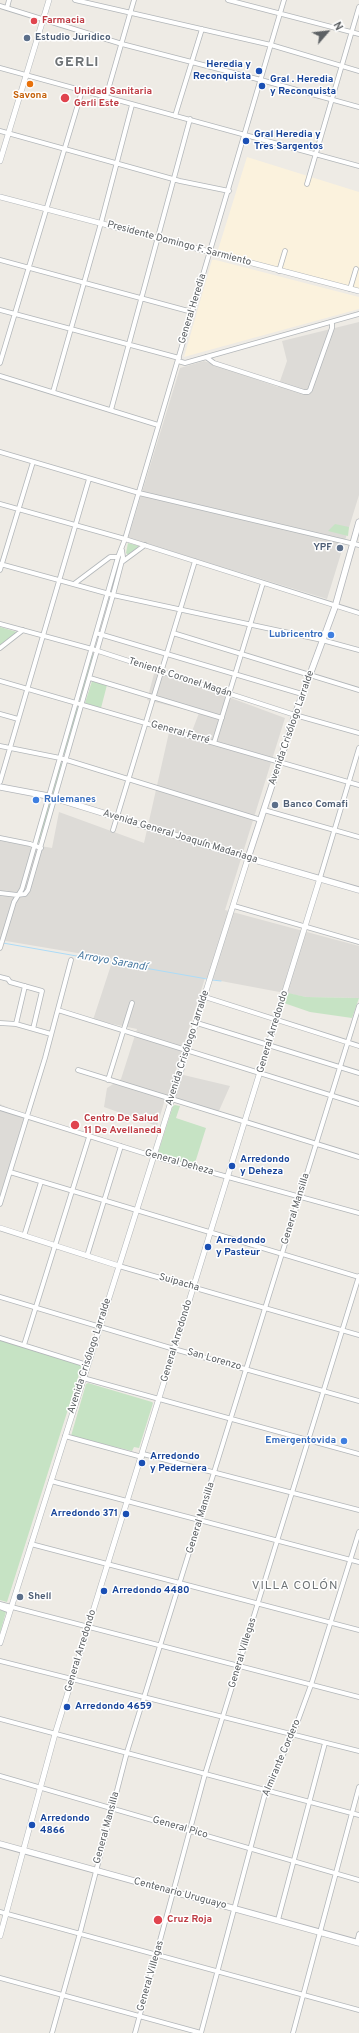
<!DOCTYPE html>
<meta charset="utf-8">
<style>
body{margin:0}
#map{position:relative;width:359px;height:2033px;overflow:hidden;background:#eeebe5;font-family:Overpass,sans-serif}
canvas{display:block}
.north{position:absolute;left:307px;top:12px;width:40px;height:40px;-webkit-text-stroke:3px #fff;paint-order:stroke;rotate:62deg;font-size:11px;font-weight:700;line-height:16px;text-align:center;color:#5d6164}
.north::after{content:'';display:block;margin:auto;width:14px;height:18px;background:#5d6164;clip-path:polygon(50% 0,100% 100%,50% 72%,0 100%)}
</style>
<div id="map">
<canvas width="359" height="2033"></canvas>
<div class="north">N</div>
</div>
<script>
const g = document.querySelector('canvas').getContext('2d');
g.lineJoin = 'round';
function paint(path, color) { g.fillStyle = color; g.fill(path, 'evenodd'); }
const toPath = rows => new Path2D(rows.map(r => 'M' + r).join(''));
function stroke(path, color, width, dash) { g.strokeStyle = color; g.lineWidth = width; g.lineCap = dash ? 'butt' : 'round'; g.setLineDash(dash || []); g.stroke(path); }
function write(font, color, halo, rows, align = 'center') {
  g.font = font + ' Overpass,sans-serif'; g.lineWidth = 3; g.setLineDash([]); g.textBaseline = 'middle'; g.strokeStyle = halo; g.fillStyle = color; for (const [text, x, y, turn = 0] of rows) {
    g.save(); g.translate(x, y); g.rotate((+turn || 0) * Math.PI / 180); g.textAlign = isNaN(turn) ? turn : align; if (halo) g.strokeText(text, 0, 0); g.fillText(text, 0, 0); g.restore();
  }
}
paint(toPath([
 [247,157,359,192,359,292,217,253],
 [212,260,216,260,359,297,359,309,184,357]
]), '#fbf2dd');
paint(toPath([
 [359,322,359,495,327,599,128,538,180,368,204,361,278,387,287,361,282,341],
 [155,670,285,718,225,910,359,946,359,998,306,997,205,978,175,1073,230,1086,218,1113,166,1096,157,1126,104,1107,107,1088,121,1079,137,1029,93,1020,113,959,0,940,0,839,52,848,59,812,144,843,170,728,191,734,199,713,147,700],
 [0,1104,25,1115,0,1198]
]), '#dddbd7');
paint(toPath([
 [335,524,349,527,348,536,328,531],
 [128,543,139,546,128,555,126,553],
 [0,627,17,632,0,645],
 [93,655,94,656,80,700,78,699,91,656],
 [92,681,107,685,101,708,85,703],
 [78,707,79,708,64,755,63,753,76,708],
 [62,763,54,795,52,795,60,764],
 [49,801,52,802,38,844,37,842],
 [288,993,306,997,359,998,352,1018,310,1012,284,1003],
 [175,1105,180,1106,176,1118,206,1128,194,1166,161,1157,158,1153,173,1106],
 [0,1339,82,1365,7,1602,0,1600],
 [88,1383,152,1402,153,1403,139,1448,134,1447,132,1451,71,1436,86,1384],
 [0,1609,6,1612,0,1633]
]), '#c6e3c4');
stroke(toPath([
 [3,943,207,979],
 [212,980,221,981]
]), '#acdbf7', 1);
const minor = toPath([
 [75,0,271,45,359,71],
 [228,0,359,34],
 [0,6,122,44,261,80,359,107],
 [7,8,9,0],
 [0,68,359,166],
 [106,97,134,0],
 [175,116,202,29],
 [0,131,180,181,229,191],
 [307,184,359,7],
 [0,260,192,312],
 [279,271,285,251],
 [350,289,356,269],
 [0,310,179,358],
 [206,357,214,363,304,392,308,392,310,390,332,328,332,322],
 [178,361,185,363,359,314],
 [0,363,82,91],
 [0,376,158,425],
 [53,392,101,223,132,105],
 [111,410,190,119],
 [0,452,139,493,359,545],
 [0,504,125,539,359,613],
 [122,562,145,545],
 [0,564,113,595,322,640,359,650],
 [0,570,33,462],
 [74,584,110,557,118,557],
 [0,624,92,649,295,715,359,733],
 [96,633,302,694],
 [173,633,359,690],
 [0,648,23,630],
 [90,678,222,718],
 [0,681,359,785],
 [0,714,18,719],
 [214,743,263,583],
 [0,746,60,758,261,820],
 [0,782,89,479],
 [264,810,359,837],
 [113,830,195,561],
 [0,838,30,844,41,848],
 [320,878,359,748],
 [0,893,17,895,25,894,28,890,113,595,123,557,122,550],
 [234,906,359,942],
 [0,948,14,902,22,889,118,557,125,539,284,0],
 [0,977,8,979,10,982,42,991,33,1029],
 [205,997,359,1046],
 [58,1010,359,1104],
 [0,1023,16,1024,51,1034],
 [197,1023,359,1073],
 [16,1024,25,986],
 [78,1070,359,1157],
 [108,1080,132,1003],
 [0,1108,159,1158,359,1213],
 [10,1172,359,1277],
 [0,1204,45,1058,71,960],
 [24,1236,41,1182],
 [87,1256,121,1146],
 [119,1266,359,1335],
 [0,1297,174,1349,359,1401],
 [0,1338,87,1365],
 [24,1345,89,1137],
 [83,1378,359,1454],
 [65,1436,142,1457],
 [143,1454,359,1510],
 [51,1481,359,1562],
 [31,1544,359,1630],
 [0,1604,359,1697],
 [0,1607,10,1611],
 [0,1661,359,1751],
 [0,1719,359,1815],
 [0,1776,359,1880],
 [0,1912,359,2010],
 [278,1920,325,1743],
 [357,1942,359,1934],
 [0,1978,201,2033],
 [52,2033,80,1933,127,1752,359,1006],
 [135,2033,205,1774,359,1276],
 [201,2033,266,1790,293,1734,311,1685,359,1532],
 [293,2033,359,1787]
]);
const tertiary = toPath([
 [0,161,49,0],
 [0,197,359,291],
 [0,1228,119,1266],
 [0,1643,248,858],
 [0,1936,55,1734,320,878]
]);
const secondary = toPath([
 [0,787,48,796,248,858,359,890],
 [248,858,295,715,335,607,359,522],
 [0,1844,359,1943]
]);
stroke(minor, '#b2b6b9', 5.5);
stroke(tertiary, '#b2b6b9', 6);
stroke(secondary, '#b2b5b9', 7);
stroke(minor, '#fff', 4);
stroke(tertiary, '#fff', 5);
stroke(secondary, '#fff', 5.5);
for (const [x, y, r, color] of [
 [34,21,4,"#e0444e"],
 [27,38,4,"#5c6f8a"],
 [259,71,4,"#1a4fb4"],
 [30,84,4,"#e8710a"],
 [262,86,4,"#1a4fb4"],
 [65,98,5,"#e0444e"],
 [246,141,4,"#1a4fb4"],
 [340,548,4,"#5c6f8a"],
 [331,635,4,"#3f7fe0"],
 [36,800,4,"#3f7fe0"],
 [275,805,4,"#5c6f8a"],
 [75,1125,5,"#e0444e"],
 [232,1166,4,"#1a4fb4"],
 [208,1247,4,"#1a4fb4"],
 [344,1441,4,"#3f7fe0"],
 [142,1463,4,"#1a4fb4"],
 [126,1514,4,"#1a4fb4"],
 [104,1591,4,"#1a4fb4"],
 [20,1597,4,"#5c6f8a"],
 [67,1707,4,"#1a4fb4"],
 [32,1825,4,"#1a4fb4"],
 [158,1920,5,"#e0444e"]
]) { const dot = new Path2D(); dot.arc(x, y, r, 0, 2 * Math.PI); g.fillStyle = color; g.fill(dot); stroke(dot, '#fff', 1.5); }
write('bold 10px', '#be3a42', '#fff', [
 ["Farmacia",42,21],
 ["Unidad Sanitaria",74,92],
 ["Gerli Este",74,104],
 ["Centro De Salud",84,1119],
 ["11 De Avellaneda",84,1131],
 ["Cruz Roja",167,1920]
], 'left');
write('bold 10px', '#4e5e75', '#fff', [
 ["Estudio Juridico",35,38],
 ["YPF",332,548,"right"],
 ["Banco Comafi",283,805],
 ["Shell",28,1597]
], 'left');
write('bold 10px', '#164399', '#fff', [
 ["Heredia y",251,65,"right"],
 ["Reconquista",251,77,"right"],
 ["Gral . Heredia",270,80],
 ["y Reconquista",270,92],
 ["Gral Heredia y",254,135],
 ["Tres Sargentos",254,147],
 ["Arredondo",240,1160],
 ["y Deheza",240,1172],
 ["Arredondo",216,1241],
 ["y Pasteur",216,1253],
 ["Arredondo",150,1457],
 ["y Pedernera",150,1469],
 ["Arredondo 371",118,1514,"right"],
 ["Arredondo 4480",112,1591],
 ["Arredondo 4659",75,1707],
 ["Arredondo",40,1819],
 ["4866",40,1831]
], 'left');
write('bold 10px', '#c56008', '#fff', [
 ["Savona",30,96]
]);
write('10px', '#5d6164', '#fff', [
 ["Presidente Domingo F. Sarmiento",179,244,15],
 ["General Heredia",193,309,-73],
 ["Teniente Coronel Magán",180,678,18],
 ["Avenida Crisólogo Larralde",292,728,-71],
 ["General Ferré",180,733,16],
 ["Avenida General Joaquín Madariaga",180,837,17],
 ["General Arredondo",273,1032,-73],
 ["Avenida Crisólogo Larralde",188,1048,-72],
 ["General Deheza",179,1163,16],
 ["General Mansilla",296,1209,-73],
 ["Suipacha",179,1283,16],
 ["General Arredondo",177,1341,-73],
 ["Avenida Crisólogo Larralde",90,1356,-72],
 ["San Lorenzo",214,1360,16],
 ["General Mansilla",201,1518,-73],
 ["General Arredondo",81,1651,-73],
 ["General Villegas",243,1653,-73],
 ["Almirante Cordero",282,1758,-67],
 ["General Mansilla",107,1828,-75],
 ["General Pico",180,1828,16],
 ["Centenario Uruguayo",180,1894,15],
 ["General Villegas",151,1976,-74]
]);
write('bold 10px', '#366cbe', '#fff', [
 ["Lubricentro",323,635],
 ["Rulemanes",44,800,"left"],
 ["Emergentovida",336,1441]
], 'right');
write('italic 11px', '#4778a0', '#fff', [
 ["Arroyo Sarandí",112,962,10]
]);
g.letterSpacing = '1px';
write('12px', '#6e7376', '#fff', [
 ["VILLA COLÓN",295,1587]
]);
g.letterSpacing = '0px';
g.letterSpacing = '1px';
write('bold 14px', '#6e7376', '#fff', [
 ["GERLI",77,63]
]);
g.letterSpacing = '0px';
</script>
